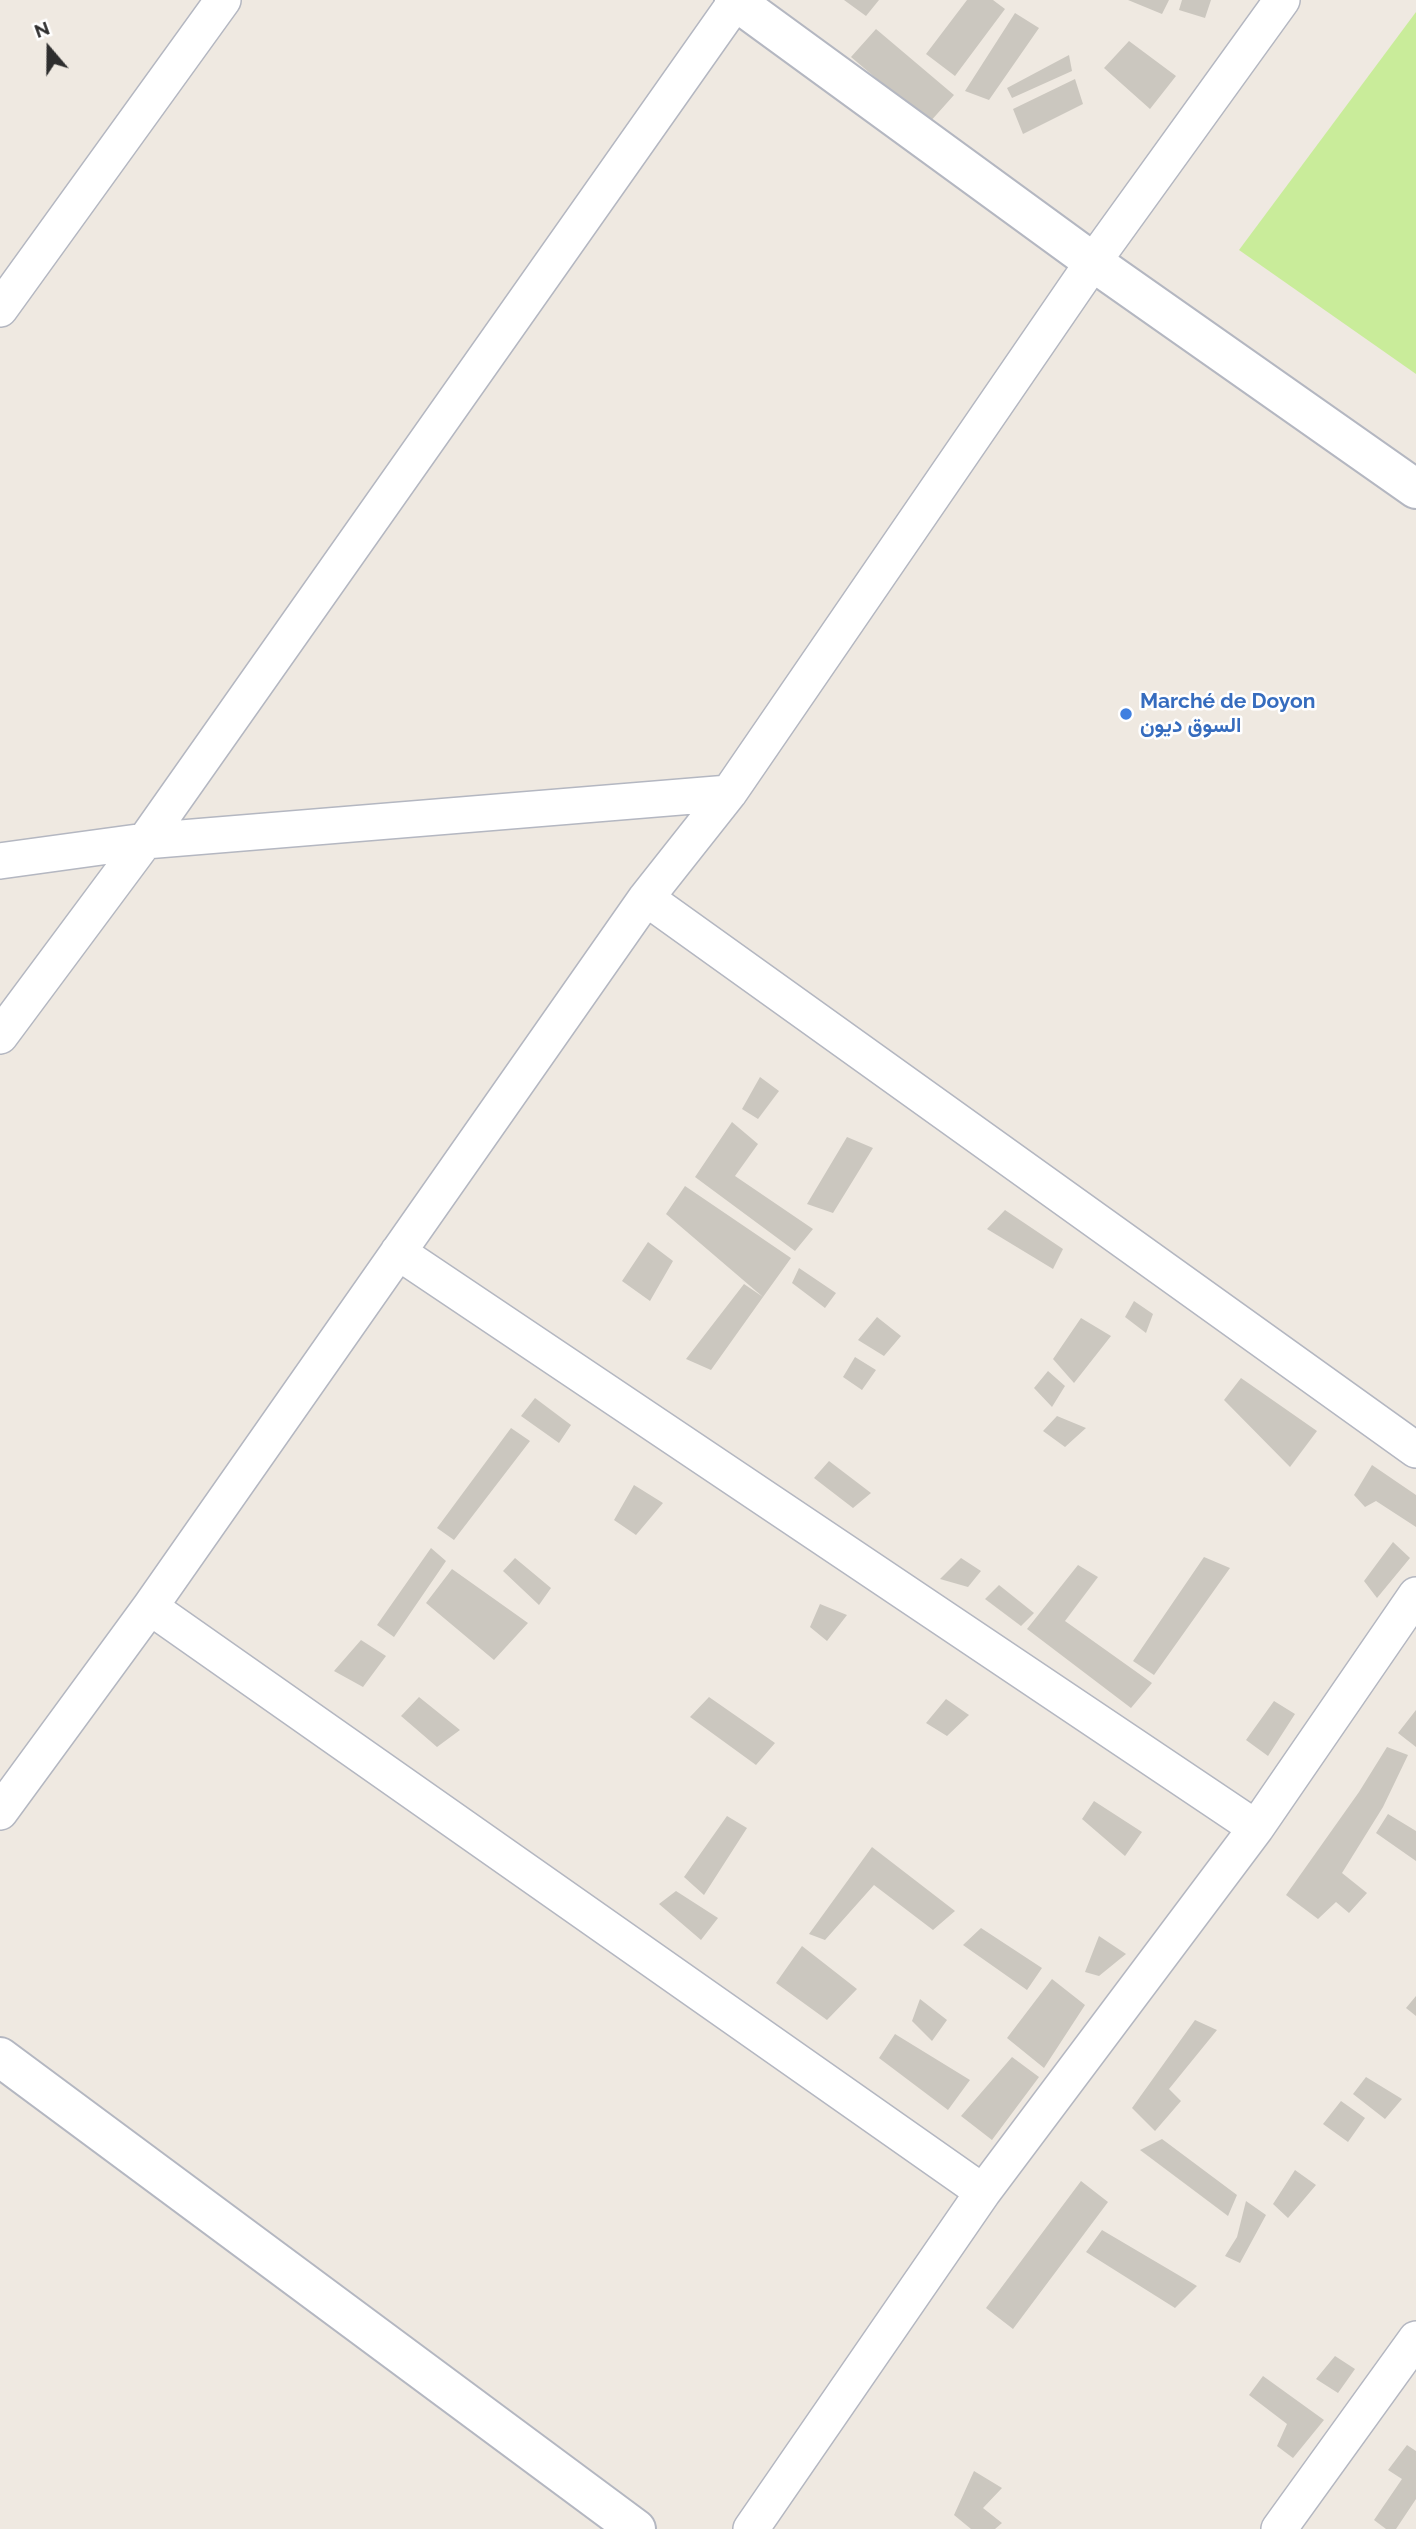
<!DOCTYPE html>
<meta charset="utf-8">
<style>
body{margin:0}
#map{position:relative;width:1416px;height:2529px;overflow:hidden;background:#efe9e1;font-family:Raleway,sans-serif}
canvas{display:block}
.north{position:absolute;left:14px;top:14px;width:70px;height:70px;-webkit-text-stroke:5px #fff;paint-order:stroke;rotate:340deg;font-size:19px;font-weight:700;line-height:28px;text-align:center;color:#2e2e2e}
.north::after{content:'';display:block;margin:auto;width:24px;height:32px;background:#2e2e2e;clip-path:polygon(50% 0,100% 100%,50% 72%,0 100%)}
</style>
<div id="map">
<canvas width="1416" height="2529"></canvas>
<div class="north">N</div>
</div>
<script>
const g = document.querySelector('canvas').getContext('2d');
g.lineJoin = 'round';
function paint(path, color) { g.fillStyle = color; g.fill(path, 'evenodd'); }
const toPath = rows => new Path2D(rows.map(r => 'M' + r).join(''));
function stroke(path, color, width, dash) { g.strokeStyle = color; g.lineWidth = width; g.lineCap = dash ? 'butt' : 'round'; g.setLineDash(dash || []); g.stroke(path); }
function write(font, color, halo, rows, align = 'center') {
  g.font = font + ' Raleway,Vazirmatn,sans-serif'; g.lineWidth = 5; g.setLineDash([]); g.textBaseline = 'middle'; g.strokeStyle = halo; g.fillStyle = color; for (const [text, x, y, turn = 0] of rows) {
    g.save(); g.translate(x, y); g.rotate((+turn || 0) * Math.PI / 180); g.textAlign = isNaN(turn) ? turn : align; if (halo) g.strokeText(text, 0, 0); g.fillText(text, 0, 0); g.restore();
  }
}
paint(toPath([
 [1416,12,1416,374,1239,250]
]), '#c9ec9a');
paint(toPath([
 [844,0,879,0,866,16],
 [967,0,993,0,1005,9,955,76,926,54],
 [1128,0,1169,0,1162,14],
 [1182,0,1211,0,1205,18,1179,10],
 [1015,13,1039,28,989,100,965,91],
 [876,29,954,95,929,123,851,57],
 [1129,41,1176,76,1150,109,1104,68],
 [1069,55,1072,71,1012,98,1007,88],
 [1075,79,1083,104,1023,134,1013,109],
 [760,1077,779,1091,758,1119,742,1109],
 [732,1122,758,1144,735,1176,813,1229,795,1251,695,1177],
 [847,1137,873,1148,833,1213,807,1204],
 [685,1186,791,1258,763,1297,666,1214],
 [1005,1210,1063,1249,1053,1269,987,1229],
 [648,1242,673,1261,650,1301,622,1281],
 [799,1268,836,1293,825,1308,792,1283],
 [744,1284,763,1297,711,1370,686,1359],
 [1134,1301,1153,1314,1146,1333,1125,1317],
 [877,1317,901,1336,884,1356,858,1340],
 [1081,1318,1111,1336,1074,1383,1053,1359],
 [855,1357,876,1370,862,1390,843,1377],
 [1048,1371,1065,1386,1052,1407,1034,1388],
 [1241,1378,1317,1431,1290,1467,1224,1400],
 [535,1398,571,1425,559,1443,521,1416],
 [1057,1416,1086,1428,1065,1447,1043,1431],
 [511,1428,530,1441,454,1540,437,1528],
 [829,1461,871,1493,853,1508,814,1478],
 [1372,1465,1416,1495,1416,1527,1376,1501,1365,1507,1354,1495],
 [634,1485,663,1503,636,1535,614,1520],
 [1393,1542,1410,1558,1377,1598,1364,1581],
 [431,1548,446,1561,394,1637,377,1625],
 [1204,1557,1230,1568,1154,1675,1133,1661],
 [515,1558,551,1588,539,1605,503,1571],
 [961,1558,981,1571,968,1587,940,1579],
 [1078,1565,1098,1577,1065,1621,1152,1683,1131,1708,1027,1629],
 [452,1569,528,1623,494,1660,426,1603],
 [999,1585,1034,1613,1021,1626,985,1599],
 [820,1604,847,1615,827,1641,810,1627],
 [361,1640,386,1656,363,1687,334,1671],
 [419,1697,460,1730,437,1747,401,1716],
 [709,1697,775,1743,756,1765,690,1717],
 [946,1699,969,1715,947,1736,926,1723],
 [1274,1701,1295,1714,1268,1756,1246,1740],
 [1416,1710,1416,1747,1398,1733],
 [1387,1747,1408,1755,1383,1807,1342,1873,1367,1893,1349,1913,1336,1902,1318,1919,1286,1895,1359,1792],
 [1094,1801,1142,1832,1125,1856,1082,1819],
 [1388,1814,1416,1831,1416,1861,1376,1833],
 [727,1816,747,1828,704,1895,684,1877],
 [872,1847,955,1911,933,1930,874,1885,825,1940,809,1934],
 [676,1891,718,1918,701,1940,659,1904],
 [981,1928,1042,1968,1027,1990,963,1945],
 [1099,1936,1126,1954,1099,1976,1085,1972],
 [802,1946,857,1989,827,2020,776,1983],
 [1052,1979,1085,2005,1044,2068,1007,2038],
 [1416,1996,1416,2016,1406,2008],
 [920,1999,947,2020,932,2041,912,2021],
 [1195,2020,1217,2030,1169,2089,1181,2101,1155,2131,1132,2108],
 [895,2034,970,2080,948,2110,879,2058],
 [1012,2057,1039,2077,992,2140,961,2116],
 [1366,2077,1402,2099,1385,2119,1353,2094],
 [1341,2101,1365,2118,1348,2142,1323,2124],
 [1162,2139,1237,2195,1228,2216,1140,2150],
 [1295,2170,1316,2185,1288,2218,1273,2204],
 [1081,2181,1108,2202,1013,2329,986,2308],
 [1246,2201,1266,2215,1240,2263,1225,2256,1237,2237],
 [1102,2230,1197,2286,1175,2308,1086,2252],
 [1335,2356,1355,2369,1338,2393,1316,2379],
 [1263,2376,1324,2420,1293,2458,1277,2446,1287,2424,1249,2395],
 [1407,2445,1416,2451,1416,2499,1396,2529,1386,2529,1374,2520,1402,2479,1388,2470],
 [974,2471,1002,2488,983,2508,1002,2523,995,2529,971,2529,954,2515]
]), '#cbc7bf');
const minor = toPath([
 [0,309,223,0],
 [0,861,145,841,729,793],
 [646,898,1416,1450],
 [0,1036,145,841,737,0],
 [398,1252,1256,1828],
 [150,1607,983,2192],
 [0,1812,150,1607,646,898,729,793,1093,262,1282,0],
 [751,2529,983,2192,1256,1828,1416,1595],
 [1279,2529,1416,2339]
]);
const tertiary = toPath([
 [734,0,1093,262,1416,489]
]);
const secondary = toPath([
 [0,2057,636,2529]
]);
stroke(minor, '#b4b7c1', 38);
stroke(tertiary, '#b4b7c1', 42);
stroke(secondary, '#b4b7c1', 42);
stroke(minor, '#fff', 35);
stroke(tertiary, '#fff', 38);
stroke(secondary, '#fff', 38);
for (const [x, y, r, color] of [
 [1126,714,7,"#3f7fe0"]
]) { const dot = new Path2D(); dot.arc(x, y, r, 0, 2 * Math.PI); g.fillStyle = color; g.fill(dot); stroke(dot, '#fff', 2.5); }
write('bold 21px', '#366cbe', '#fff', [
 ["Marché de Doyon",1140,702],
 ["السوق ديون",1140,726]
], 'left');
</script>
